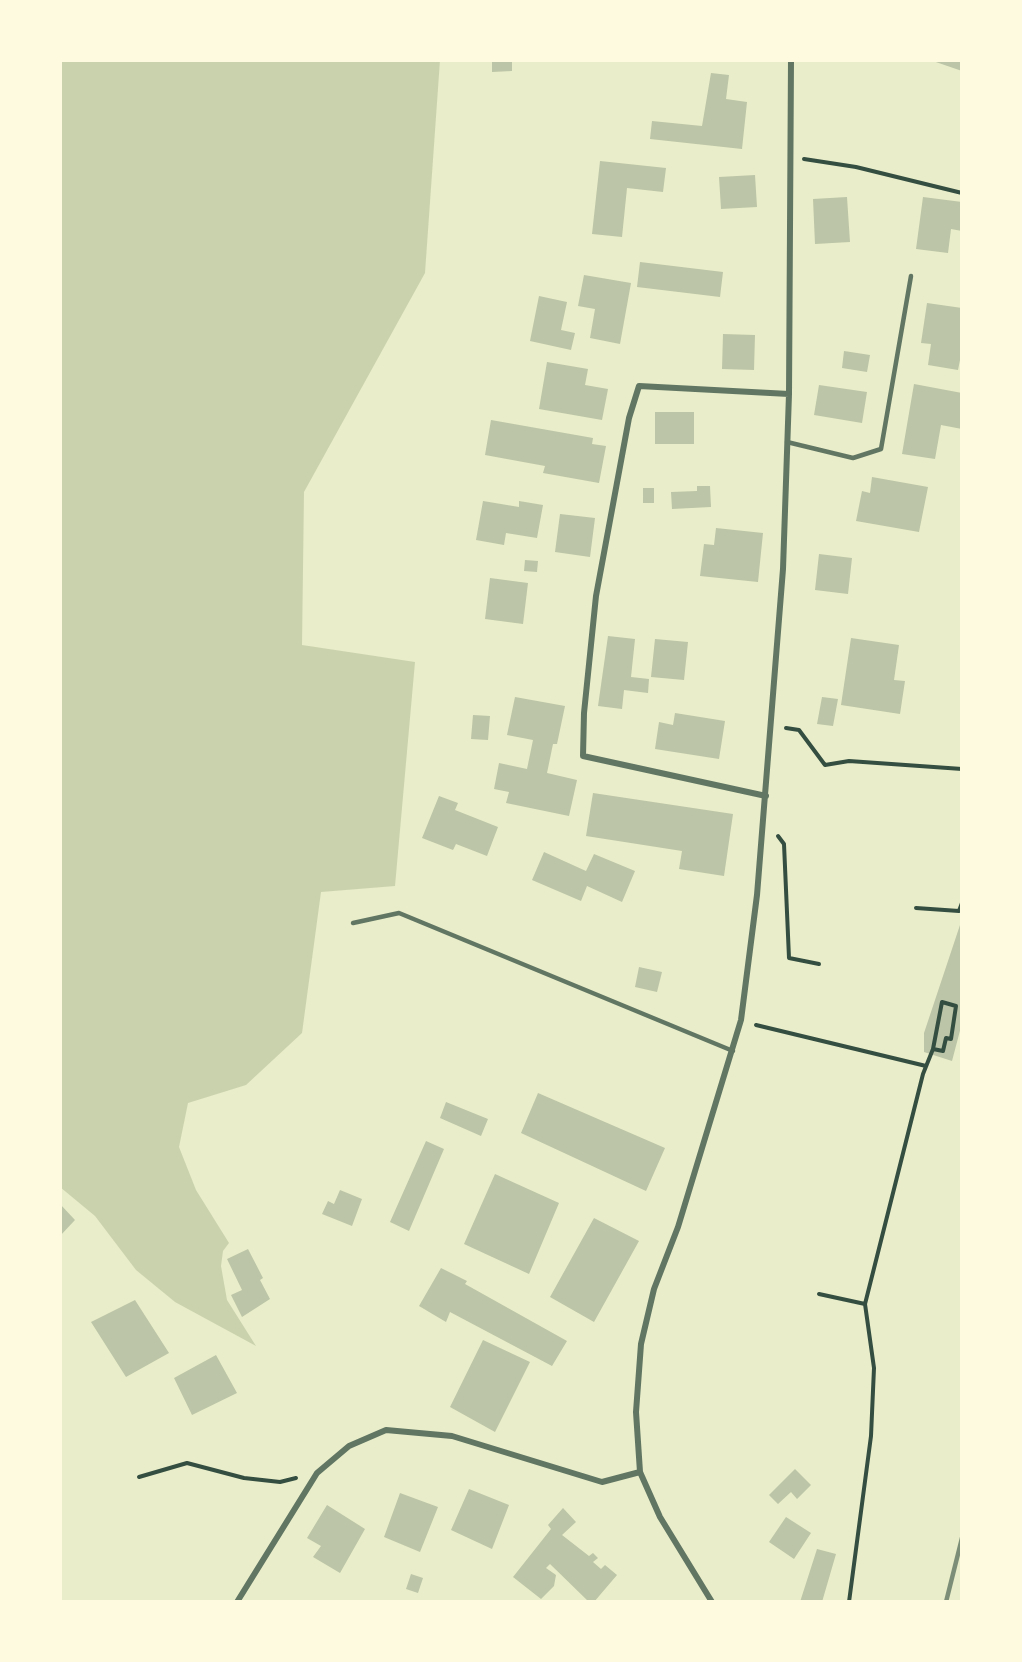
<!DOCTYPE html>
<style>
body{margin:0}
#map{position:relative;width:1022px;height:1662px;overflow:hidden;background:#e9edc9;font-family:"Exo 2",sans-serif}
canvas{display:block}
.frame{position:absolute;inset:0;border:62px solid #fefae0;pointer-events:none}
</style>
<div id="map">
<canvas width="1022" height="1662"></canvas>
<div class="frame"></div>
</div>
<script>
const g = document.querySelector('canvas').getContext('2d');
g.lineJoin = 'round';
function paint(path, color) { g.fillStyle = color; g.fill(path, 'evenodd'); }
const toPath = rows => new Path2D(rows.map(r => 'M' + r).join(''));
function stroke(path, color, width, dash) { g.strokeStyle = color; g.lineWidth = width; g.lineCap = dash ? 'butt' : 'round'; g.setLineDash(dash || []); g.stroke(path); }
paint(toPath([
 [60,60,440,60,425,273,304,492,302,645,415,662,395,886,321,892,302,1033,246,1085,188,1103,179,1147,196,1190,229,1243,223,1251,221,1266,227,1300,256,1346,175,1302,136,1270,95,1216,60,1187]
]), '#cad2ad');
paint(toPath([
 [492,60,512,60,512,71,492,72],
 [930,60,962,60,962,71],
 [711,73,729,75,726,99,747,102,742,149,650,139,652,121,702,126],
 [600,161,666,168,663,192,627,188,622,237,592,234],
 [755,175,757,207,721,209,719,177],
 [847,197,850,242,815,244,813,199],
 [923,197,962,202,962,231,951,229,948,253,916,249],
 [640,262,723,272,720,297,637,287],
 [584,275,631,283,620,344,590,338,595,309,578,306],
 [539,296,567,302,561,330,575,333,571,350,530,341],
 [927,303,962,308,962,350,958,370,928,365,931,344,921,343],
 [723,334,755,335,754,370,722,369],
 [844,351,870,355,867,372,842,368],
 [547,362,588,369,585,385,608,389,602,420,539,409],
 [914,384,962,393,962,429,941,425,935,459,902,454],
 [819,385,867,392,862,423,814,415],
 [655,412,694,412,694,444,655,444],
 [491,420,593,438,592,444,606,446,599,483,543,473,545,466,485,455],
 [872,477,928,487,919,532,856,521,862,491,870,493],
 [697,486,710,486,711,507,672,509,671,492,697,491],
 [643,488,654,488,654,503,643,503],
 [483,501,519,507,519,501,543,505,537,538,506,533,504,545,476,540],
 [560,514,595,518,590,557,555,552],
 [716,528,763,533,758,582,700,576,704,544,714,545],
 [819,554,852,558,848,594,815,590],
 [525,560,538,561,537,572,524,571],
 [490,578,528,583,523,624,485,619],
 [608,636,635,639,631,677,649,679,648,693,624,690,622,709,598,706],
 [851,638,899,645,894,680,905,681,900,714,841,705],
 [655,639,688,642,684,680,651,677],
 [515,697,565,706,557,744,553,744,547,773,577,780,569,816,506,803,509,792,494,789,499,763,527,769,533,740,507,735],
 [822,697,838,699,833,726,817,724],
 [675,713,725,721,719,759,655,749,659,722,673,725],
 [473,715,490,716,488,740,471,739],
 [593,793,733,814,724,876,679,869,682,851,586,836],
 [439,796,458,803,455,810,498,827,487,856,456,844,453,850,422,838],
 [544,852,586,871,594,854,635,871,622,902,587,886,581,901,532,880],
 [962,919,962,1023,952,1061,924,1052,924,1033],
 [639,967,662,972,657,992,635,987],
 [538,1093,665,1148,646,1191,521,1133],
 [446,1102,488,1119,481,1136,440,1118],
 [426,1141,444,1149,409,1231,390,1222],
 [495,1174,559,1203,529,1274,464,1244],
 [340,1190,362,1199,352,1226,322,1214,328,1201,334,1204],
 [60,1204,75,1220,60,1236],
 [594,1218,639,1241,594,1322,550,1297],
 [248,1249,263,1278,260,1280,270,1299,242,1317,231,1295,242,1290,227,1259],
 [441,1268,467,1281,465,1284,567,1341,552,1366,450,1312,446,1322,419,1306],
 [135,1300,169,1353,126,1377,91,1322],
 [483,1340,530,1362,495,1432,450,1407],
 [216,1355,237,1393,192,1415,174,1378],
 [795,1469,811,1485,797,1499,791,1492,778,1504,769,1495],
 [469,1489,509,1505,492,1549,451,1530],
 [400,1493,438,1507,420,1552,384,1537],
 [327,1505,365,1529,340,1573,313,1557,321,1546,307,1538],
 [563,1508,576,1522,562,1535,589,1556,593,1553,598,1558,593,1562,601,1569,605,1565,617,1575,594,1602,589,1602,550,1564,546,1568,556,1575,554,1586,541,1599,513,1577,551,1529,548,1525],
 [786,1517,811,1533,794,1559,769,1542],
 [817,1549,836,1554,822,1602,800,1602],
 [411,1574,423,1578,418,1593,406,1589]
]), '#bcc5a7');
stroke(toPath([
 [804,159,856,167,962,193],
 [786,728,799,730,825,765,849,761,962,769],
 [778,836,784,844,789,958,819,964],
 [916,908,959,911,962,903],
 [756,1025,926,1066],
 [819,1294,865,1304,874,1368,871,1436,849,1602],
 [865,1304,923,1074,933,1049,942,1002,956,1006,951,1039,946,1038,943,1051,933,1049],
 [139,1477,187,1463,244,1478,280,1482,296,1478]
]), '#344e41', 4);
stroke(toPath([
 [787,442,853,458,881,449,911,276],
 [353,923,399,913,733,1051]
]), '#617663', 4.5);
stroke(toPath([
 [766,796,583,756,584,713,596,596,629,418,639,386,789,394],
 [237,1602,317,1473,349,1446,386,1430,452,1436,602,1482,640,1472],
 [712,1602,660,1517,640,1472,636,1412,641,1344,654,1289,678,1227,741,1020,757,895,783,569,789,394,791,60]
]), '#617663', 6);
stroke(toPath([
 [946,1602,962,1538]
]), '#7c8e77', 4.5);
</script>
